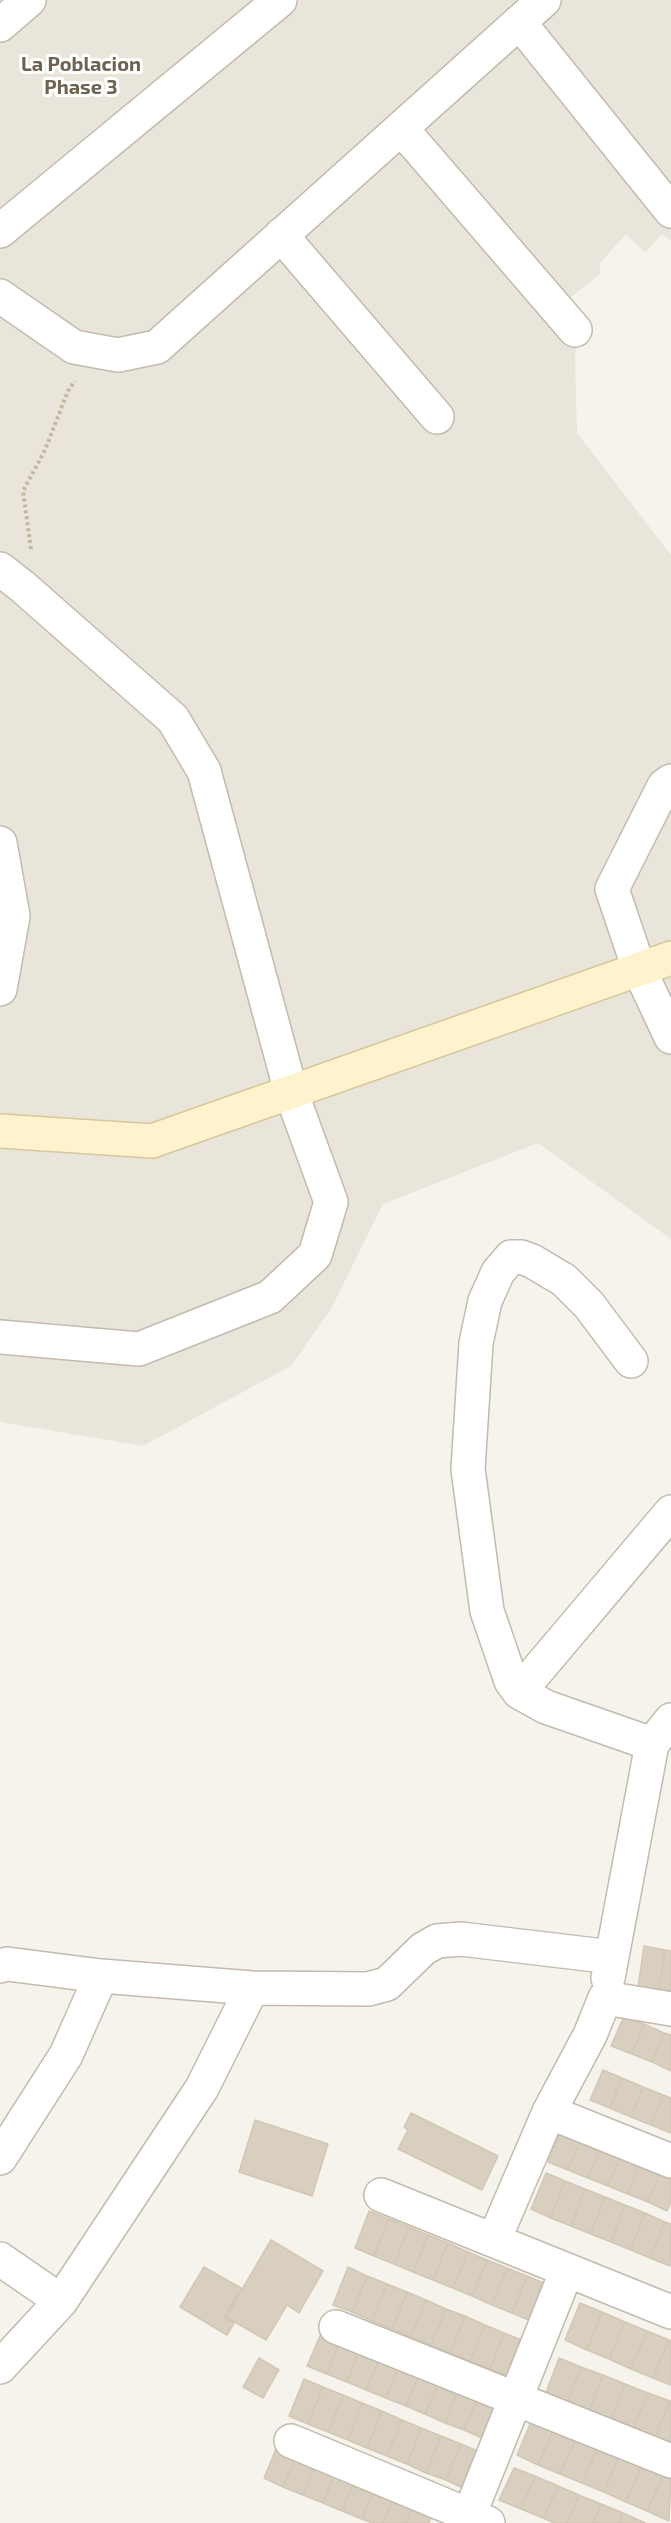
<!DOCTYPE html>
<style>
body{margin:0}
canvas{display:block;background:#f6f3ec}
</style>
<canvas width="671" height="2523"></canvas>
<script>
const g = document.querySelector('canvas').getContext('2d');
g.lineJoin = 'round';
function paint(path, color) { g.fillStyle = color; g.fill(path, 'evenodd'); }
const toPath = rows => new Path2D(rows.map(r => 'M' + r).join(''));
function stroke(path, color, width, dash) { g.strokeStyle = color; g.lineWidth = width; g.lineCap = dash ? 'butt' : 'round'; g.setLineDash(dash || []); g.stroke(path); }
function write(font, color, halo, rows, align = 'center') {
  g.font = font + ' "Exo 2",sans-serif'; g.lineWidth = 6; g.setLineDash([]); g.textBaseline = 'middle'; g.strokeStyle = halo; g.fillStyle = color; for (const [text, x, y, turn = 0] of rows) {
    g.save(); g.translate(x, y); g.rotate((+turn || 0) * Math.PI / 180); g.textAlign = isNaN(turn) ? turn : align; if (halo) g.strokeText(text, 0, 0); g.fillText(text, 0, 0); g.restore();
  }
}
paint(toPath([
 [0,0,671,0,671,241,662,234,645,253,626,234,600,263,600,274,566,301,583,327,575,355,577,433,671,555,671,1239,538,1143,383,1204,331,1309,291,1366,143,1446,0,1422]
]), '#eae5da');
const building = toPath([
 [644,1946,665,1950,658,1997,637,1994,644,1946],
 [665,1950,671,1951,671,1999,658,1997,665,1950],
 [624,2016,644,2024,632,2054,611,2046,624,2016],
 [644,2024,664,2033,652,2062,632,2054,644,2024],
 [664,2033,671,2035,671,2071,652,2062,664,2033],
 [603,2070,622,2078,610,2108,590,2100,603,2070],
 [622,2078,643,2087,631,2117,610,2108,622,2078],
 [643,2087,663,2095,651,2125,631,2117,643,2087],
 [663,2095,671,2098,671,2133,651,2125,663,2095],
 [411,2113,498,2156,482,2190,398,2149,408,2130,404,2127,411,2113],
 [255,2120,328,2144,312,2196,239,2172,255,2120],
 [563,2125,583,2133,568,2170,548,2162,563,2125],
 [583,2133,603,2141,588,2178,568,2170,583,2133],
 [603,2141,623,2149,608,2186,588,2178,603,2141],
 [623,2149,642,2158,628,2194,608,2186,623,2149],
 [642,2158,663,2166,648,2202,628,2194,642,2158],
 [663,2166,671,2169,671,2202,667,2211,648,2202,663,2166],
 [546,2173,565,2181,551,2218,531,2209,546,2173],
 [565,2181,585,2189,571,2226,551,2218,565,2181],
 [585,2189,605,2197,591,2234,571,2226,585,2189],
 [605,2197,625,2205,611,2242,591,2234,605,2197],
 [625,2205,645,2213,631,2250,611,2242,625,2205],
 [369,2211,389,2219,374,2256,355,2248,369,2211],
 [645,2213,665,2222,650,2258,631,2250,645,2213],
 [389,2219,409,2227,394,2264,374,2256,389,2219],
 [665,2222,671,2224,670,2266,650,2258,665,2222],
 [409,2227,428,2235,413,2272,394,2264,409,2227],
 [428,2235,448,2243,433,2280,413,2272,428,2235],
 [271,2240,323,2271,299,2313,287,2305,266,2340,226,2317,271,2240],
 [448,2243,468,2252,453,2288,433,2280,448,2243],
 [468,2252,487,2260,472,2296,453,2288,468,2252],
 [487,2260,507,2268,492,2305,472,2296,487,2260],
 [204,2267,241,2288,224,2318,234,2323,227,2335,180,2307,204,2267],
 [348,2267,367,2276,352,2312,333,2305,348,2267],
 [507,2268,527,2276,512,2313,492,2305,507,2268],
 [367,2276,387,2284,372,2321,352,2312,367,2276],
 [527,2276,546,2284,531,2321,512,2313,527,2276],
 [387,2284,407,2292,392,2329,372,2321,387,2284],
 [407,2292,426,2300,411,2337,392,2329,407,2292],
 [426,2300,446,2309,431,2345,411,2337,426,2300],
 [580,2303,602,2312,587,2350,565,2340,580,2303],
 [446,2309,465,2316,450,2353,431,2345,446,2309],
 [602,2312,625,2322,609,2359,587,2350,602,2312],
 [465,2316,485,2325,470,2361,450,2353,465,2316],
 [625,2322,647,2331,631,2369,609,2359,625,2322],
 [485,2325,504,2333,490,2369,470,2361,485,2325],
 [323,2329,342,2337,327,2374,307,2366,323,2329],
 [647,2331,669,2340,653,2378,631,2369,647,2331],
 [504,2333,524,2341,509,2377,490,2369,504,2333],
 [342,2337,362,2345,347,2382,327,2374,342,2337],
 [669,2340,671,2341,671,2385,653,2378,669,2340],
 [362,2345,382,2353,366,2390,347,2382,362,2345],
 [382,2353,401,2362,386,2398,366,2390,382,2353],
 [259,2358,279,2370,263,2398,243,2387,259,2358],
 [559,2358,581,2367,567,2403,545,2395,559,2358],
 [401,2362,421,2370,406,2406,386,2398,401,2362],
 [581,2367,603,2375,589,2412,567,2403,581,2367],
 [421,2370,441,2378,425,2414,406,2406,421,2370],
 [603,2375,625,2384,611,2421,589,2412,603,2375],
 [441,2378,460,2386,445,2423,425,2414,441,2378],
 [304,2379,323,2387,308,2424,289,2416,304,2379],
 [625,2384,648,2393,633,2429,611,2421,625,2384],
 [460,2386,480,2394,464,2430,445,2423,460,2386],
 [323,2387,343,2395,328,2432,308,2424,323,2387],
 [648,2393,670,2401,655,2438,633,2429,648,2393],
 [480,2394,500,2402,484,2439,464,2430,480,2394],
 [343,2395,362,2403,348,2440,328,2432,343,2395],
 [670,2401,671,2402,671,2445,655,2438,670,2401],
 [362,2403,382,2411,367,2448,348,2440,362,2403],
 [382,2411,402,2420,387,2456,367,2448,382,2411],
 [534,2415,556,2424,538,2465,517,2455,534,2415],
 [402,2420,421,2428,407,2464,387,2456,402,2420],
 [556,2424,578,2433,560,2474,538,2465,556,2424],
 [421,2428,441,2436,426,2473,407,2464,421,2428],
 [578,2433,600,2443,582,2483,560,2474,578,2433],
 [441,2436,461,2444,446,2480,426,2473,441,2436],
 [279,2442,299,2450,283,2487,264,2478,279,2442],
 [600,2443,621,2452,604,2492,582,2483,600,2443],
 [461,2444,480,2452,465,2489,446,2480,461,2444],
 [299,2450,318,2458,303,2495,283,2487,299,2450],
 [621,2452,643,2462,626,2502,604,2492,621,2452],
 [318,2458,338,2466,323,2503,303,2495,318,2458],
 [643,2462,665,2471,647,2511,626,2502,643,2462],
 [338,2466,357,2474,342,2511,323,2503,338,2466],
 [514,2468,535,2476,521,2509,499,2500,514,2468],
 [665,2471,671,2474,669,2521,647,2511,665,2471],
 [357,2474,377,2482,362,2519,342,2511,357,2474],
 [535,2476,558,2486,543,2518,521,2509,535,2476],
 [377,2482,397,2490,383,2523,372,2523,362,2519,377,2482],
 [558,2486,579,2495,567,2523,554,2523,543,2518,558,2486],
 [397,2490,416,2498,406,2523,383,2523,397,2490],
 [579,2495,601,2504,593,2523,567,2523,579,2495],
 [416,2498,436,2507,429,2523,406,2523,416,2498],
 [601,2504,623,2513,619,2523,593,2523,601,2504],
 [623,2513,645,2523,619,2523,623,2513]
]);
paint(building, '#d8cfc1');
stroke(building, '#d3c7b4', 1.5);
const street = toPath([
 [519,22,671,211],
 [0,25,29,0],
 [401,128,575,330],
 [0,231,280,0],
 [281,235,437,417],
 [0,296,74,347,118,355,157,347,544,0],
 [0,569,23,587,173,719,204,771,291,1092,331,1202,315,1255,270,1297,139,1349,0,1337],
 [671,781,664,786,612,889,639,969,671,1037],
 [0,843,13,916,0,989],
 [631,1361,589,1305,564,1280,532,1261,521,1257,511,1257,498,1272,485,1301,476,1343,468,1469,487,1611,511,1681,519,1692,546,1707,652,1744],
 [519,1692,671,1512],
 [0,1966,7,1964,101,1976,252,1988,368,1989,387,1984,423,1949,437,1941,461,1939,612,1957],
 [608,1978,652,1744,671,1720],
 [549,2112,671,2161],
 [0,2158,66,2055,101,1976],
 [381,2195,671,2312],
 [494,2240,549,2112,590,2035,605,1998,671,2009],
 [0,2259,61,2301],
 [336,2327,671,2461],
 [0,2367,61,2301,202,2088,252,1988],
 [291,2441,488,2523],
 [466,2523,567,2270]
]);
const secondary = toPath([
 [0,1131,152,1141,671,958]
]);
stroke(street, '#c2bbae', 36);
stroke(secondary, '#d6c79b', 36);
stroke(toPath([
 [31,549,23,491,45,450,68,391,75,381]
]), '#c4b79f', 4, [3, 3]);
stroke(street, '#fff', 33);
stroke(secondary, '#fff3cd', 33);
write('bold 20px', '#6e6250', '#fff', [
 ["La Poblacion",81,64],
 ["Phase 3",81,87]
]);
</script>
